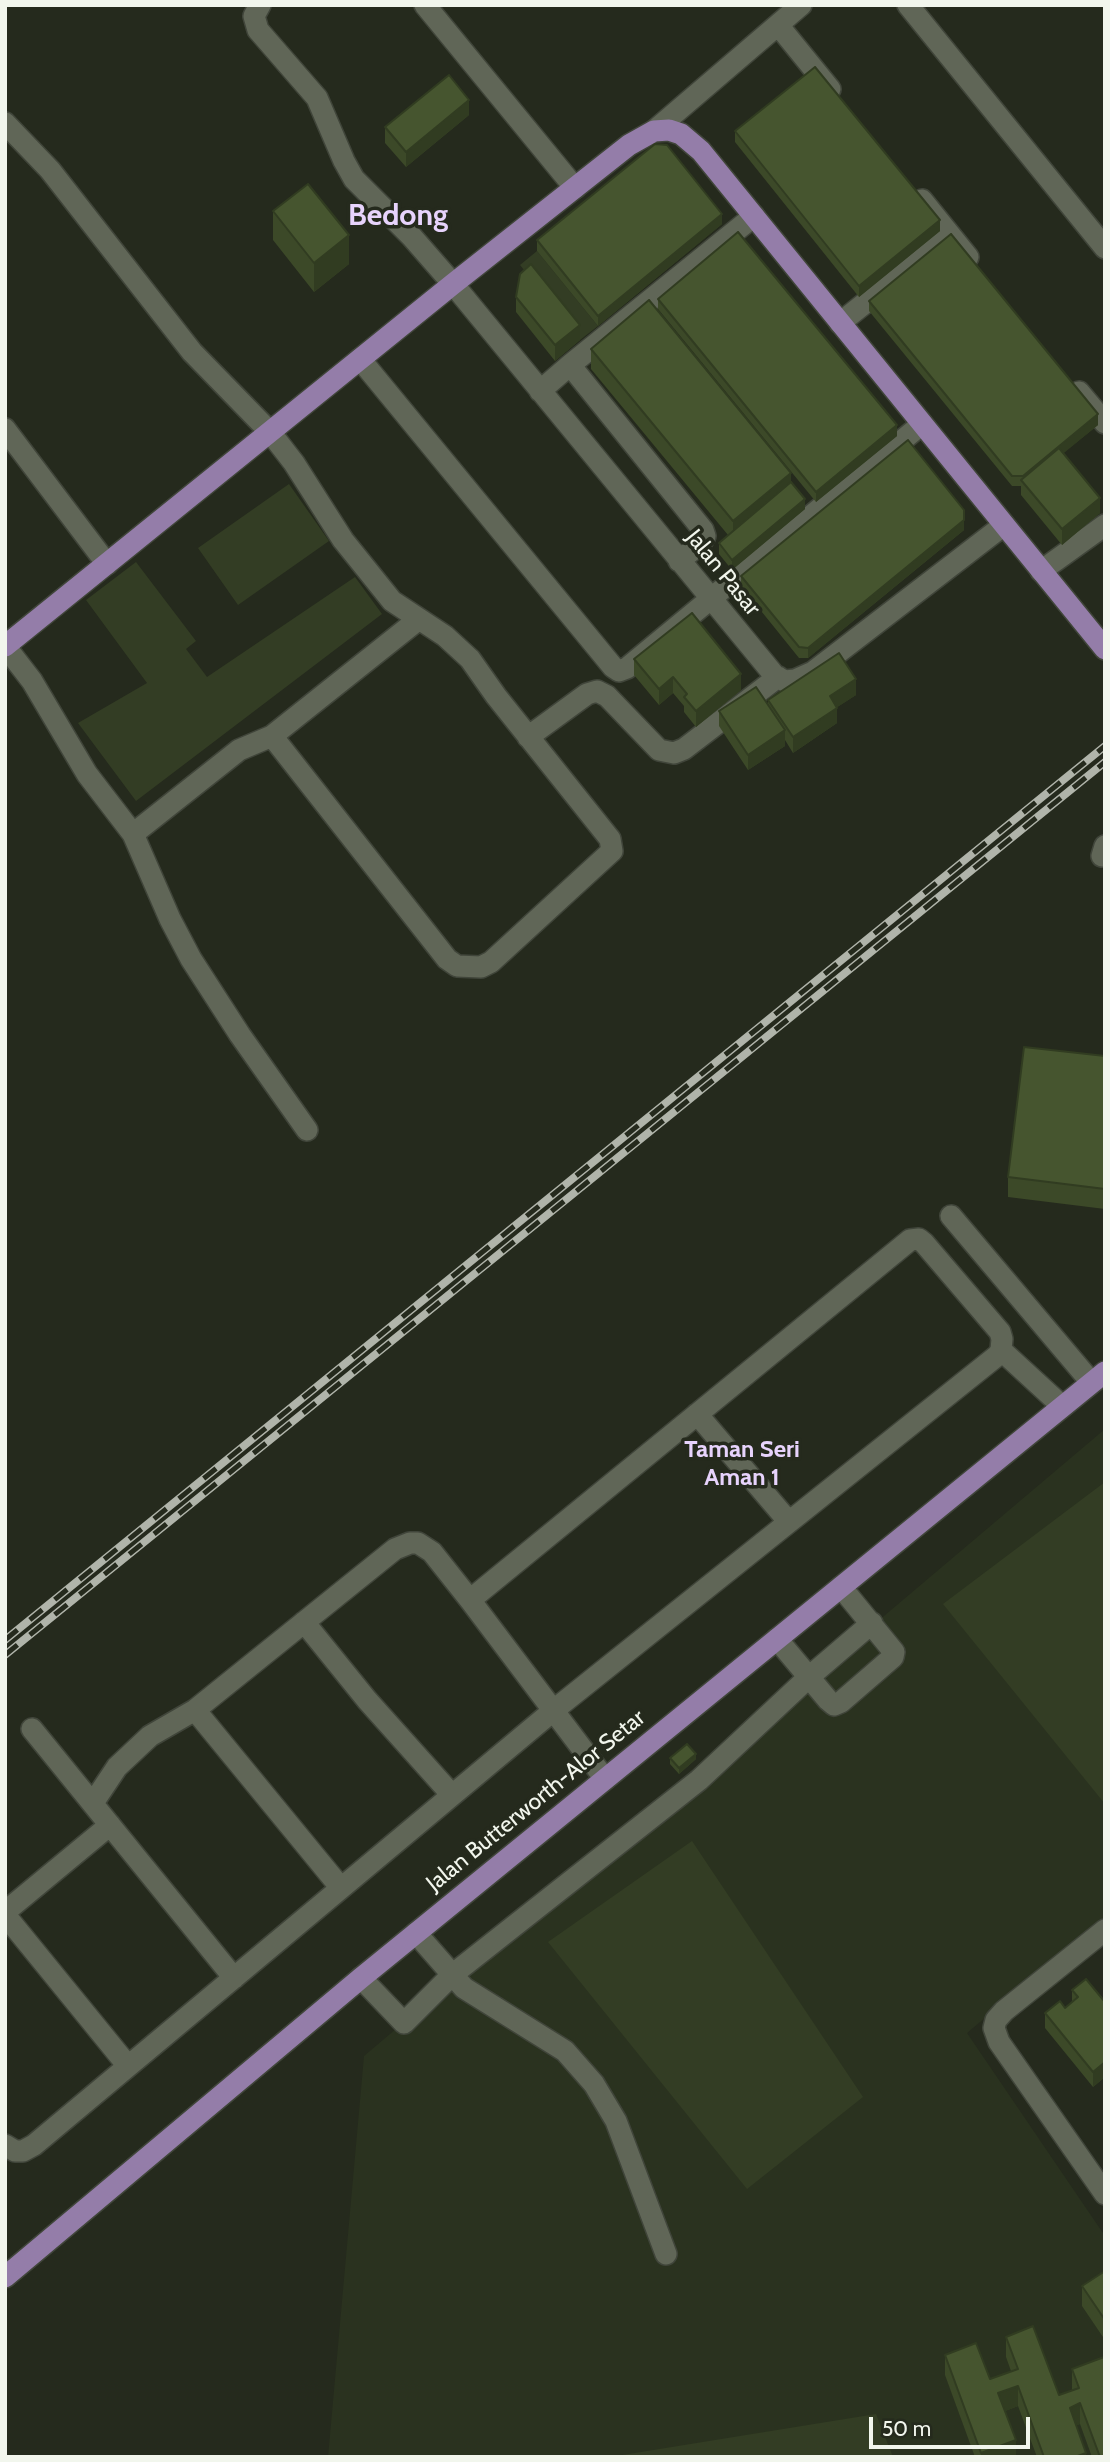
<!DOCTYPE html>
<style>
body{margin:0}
#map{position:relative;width:1110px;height:2462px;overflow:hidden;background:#252a1d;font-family:Cabin,sans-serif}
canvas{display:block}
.frame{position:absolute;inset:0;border:7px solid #f2f6ed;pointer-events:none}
.scale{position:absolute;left:869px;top:2417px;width:161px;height:32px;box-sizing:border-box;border:4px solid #f2f6ed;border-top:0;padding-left:9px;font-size:21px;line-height:24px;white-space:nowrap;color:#f2f6ed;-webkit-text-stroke:5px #252a1d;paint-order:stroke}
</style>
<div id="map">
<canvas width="1110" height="2462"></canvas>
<div class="frame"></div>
<div class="scale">50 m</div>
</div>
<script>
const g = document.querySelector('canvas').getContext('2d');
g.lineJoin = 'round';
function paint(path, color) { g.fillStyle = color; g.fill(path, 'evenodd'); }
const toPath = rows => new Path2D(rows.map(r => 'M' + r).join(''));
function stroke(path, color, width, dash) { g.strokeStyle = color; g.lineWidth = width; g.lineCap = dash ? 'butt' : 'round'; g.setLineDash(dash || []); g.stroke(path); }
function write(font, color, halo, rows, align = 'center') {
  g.font = font + ' Cabin,sans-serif'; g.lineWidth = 7; g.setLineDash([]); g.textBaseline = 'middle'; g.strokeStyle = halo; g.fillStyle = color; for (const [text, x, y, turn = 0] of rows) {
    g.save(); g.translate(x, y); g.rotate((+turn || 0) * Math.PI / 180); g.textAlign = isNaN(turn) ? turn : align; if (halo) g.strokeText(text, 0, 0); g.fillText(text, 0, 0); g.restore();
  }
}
paint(toPath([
 [1105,1429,1105,1917,967,2033,1105,2236,1105,2457,328,2457,364,2056]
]), '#2a321f');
paint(toPath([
 [537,251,598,326,580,340,520,265],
 [289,484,329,541,238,605,198,548],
 [136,562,196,641,186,649,207,677,355,577,382,614,136,801,78,723,147,683,86,600],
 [1105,1482,1105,1804,943,1604],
 [692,1841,863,2097,747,2189,548,1942],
 [876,2414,893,2457,610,2457]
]), '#333d24');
const minor = toPath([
 [260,5,254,16,258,30,317,98,344,161,354,179,412,237,453,284,775,676,785,681,795,680,813,672,1004,525],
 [425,5,575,188],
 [908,5,1105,248],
 [778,25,830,89],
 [5,123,50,170,192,352,270,432,294,463,343,540,392,601,445,636,470,659,496,696,610,839,612,851,491,962,481,967,457,966,447,959,272,736],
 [654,131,801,5],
 [922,200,968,257],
 [840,323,950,235],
 [360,359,613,667,619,671,627,668,922,424],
 [570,365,754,216],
 [540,391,570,365,703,530,705,536,701,543,679,561],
 [1079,392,1105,423],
 [5,429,107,564],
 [1041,571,1105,525],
 [5,646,32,681,87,774,133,834,170,919,191,959,240,1035,307,1130],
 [528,737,587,694,597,691,607,696,659,750,674,753,684,749,778,677],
 [133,834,239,750,272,736,419,619],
 [1102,856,1105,846],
 [951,1216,1091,1382],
 [697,1414,789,1522],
 [470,1600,910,1240,919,1239,924,1243,1000,1332,1002,1339,1001,1350,1062,1406],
 [304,1622,367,1700,452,1795],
 [777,1639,828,1700,834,1705,841,1702,893,1657,894,1652,841,1587],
 [195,1710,341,1888],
 [32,1729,234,1978],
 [93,1803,117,1767,150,1736,195,1710,395,1549,410,1543,418,1543,432,1552,470,1600,605,1779],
 [5,1912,110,1825],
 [5,1915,128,2066],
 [1105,1930,1004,2011,996,2020,994,2028,999,2042,1105,2194],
 [416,1933,464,1988,565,2051,594,2084,616,2121,666,2254],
 [361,1978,404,2023,452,1975,699,1780,809,1677,872,1623],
 [5,2145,15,2151,23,2151,34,2145,554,1710,998,1355,1001,1350]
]);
const major = toPath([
 [5,646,453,284,629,145,654,131,669,130,681,134,701,151,1105,649],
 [5,2277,361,1978,1105,1372]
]);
stroke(minor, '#40453a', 24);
stroke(major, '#40453a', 24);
stroke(minor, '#606657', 21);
stroke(major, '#947da9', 21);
const rail = toPath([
 [5,1640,1105,746],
 [5,1655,1105,762]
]);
stroke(rail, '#b0b4aa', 8);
stroke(rail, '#252a1d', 5, [16]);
paint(toPath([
 [469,115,406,167,385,143,385,127],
 [735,131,940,231,859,297,735,142],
 [273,211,349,264,314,292,273,240],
 [722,224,598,326,537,251,537,240],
 [516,297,580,340,555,361,516,312],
 [658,299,897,436,816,502,658,309],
 [869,301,1098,425,1063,453,1100,513,1062,545,1021,495,1021,486,1012,486,869,311],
 [591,349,791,482,805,509,732,570,719,554,719,543,728,535,591,369],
 [964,510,964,530,808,658,799,658,741,586,741,576],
 [634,659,741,690,696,727,684,712,684,706,673,693,659,705,634,675],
 [856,695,837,707,837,723,793,753,785,740,785,746,748,770,719,726,719,711,768,706,768,700],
 [1105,1056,1105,1209,1008,1197,1008,1177],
 [670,1758,696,1759,679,1774,670,1764],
 [1072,1990,1105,2002,1105,2077,1093,2087,1045,2028,1045,2013,1065,2008,1072,2002],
 [1105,2271,1105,2340,1082,2306,1082,2286],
 [1006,2337,1059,2395,1072,2390,1072,2369,1105,2457,1092,2457,1080,2424,1076,2425,1086,2457,1037,2457,1018,2406,1005,2411,1016,2457,975,2457,945,2375,945,2355,990,2379,1011,2371,1006,2357]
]), '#3c4928');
paint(toPath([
 [469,100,469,115,406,167,406,152],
 [722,214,722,224,598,326,598,316],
 [940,220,940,231,859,297,859,286],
 [349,235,349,264,314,292,314,263],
 [580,325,580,340,555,361,555,345],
 [1098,414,1098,425,1025,485,1023,482,1023,476],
 [897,425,897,436,816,502,816,492],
 [791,473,791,493,733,541,733,521],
 [1100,498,1100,513,1062,545,1062,529],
 [805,499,805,509,732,570,732,560],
 [964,520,964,530,808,658,808,648],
 [741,674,741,690,696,727,696,711],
 [673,677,673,693,659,705,659,689],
 [856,679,856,695,830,712,830,696],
 [837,708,837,723,793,753,793,737],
 [785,730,785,746,748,770,748,755],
 [696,1754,696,1759,679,1774,679,1768],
 [1105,2062,1105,2077,1093,2087,1093,2072],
 [1018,2386,1018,2406,998,2414,998,2393],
 [1080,2403,1080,2424,1070,2428,1070,2408],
 [1016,2440,1016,2457,981,2457,981,2453],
 [1086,2453,1086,2457,1075,2457]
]), '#313c21');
const building = toPath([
 [815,67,940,220,859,286,735,131,815,67],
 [449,75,469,100,406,152,385,127,449,75],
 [655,144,667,145,722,214,598,316,537,240,655,144],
 [308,184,349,235,314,263,273,211,308,184],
 [738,232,897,425,816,492,658,299,738,232],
 [951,234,1098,414,1023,476,1012,476,869,301,951,234],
 [531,264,580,325,555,345,516,297,520,274,531,264],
 [649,300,791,473,733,521,591,349,649,300],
 [908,440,964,510,964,520,808,648,799,647,741,576,908,440],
 [1059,448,1100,498,1062,529,1021,480,1059,448],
 [791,482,805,499,732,560,719,543,791,482],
 [692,613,741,674,696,711,684,697,687,694,673,677,659,689,634,659,692,613],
 [839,653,856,679,830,696,837,708,793,737,768,700,839,653],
 [756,687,785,730,748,755,719,711,756,687],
 [1024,1047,1105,1056,1105,1189,1008,1177,1024,1047],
 [687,1744,696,1754,679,1768,670,1758,687,1744],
 [1086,1979,1105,2002,1105,2062,1093,2072,1045,2013,1060,2001,1065,2008,1078,1997,1072,1990,1086,1979],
 [1105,2271,1105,2320,1082,2286,1105,2271],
 [1033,2326,1059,2395,1079,2388,1072,2369,1104,2357,1105,2457,1100,2457,1080,2403,1070,2408,1086,2453,1075,2457,1044,2457,1018,2386,998,2393,1016,2440,981,2453,945,2355,976,2343,990,2379,1018,2369,1006,2337,1033,2326]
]);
paint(building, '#46552f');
stroke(building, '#313c21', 2);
write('23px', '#f2f6ed', '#252a1d', [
 ["Jalan Pasar",723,573,51],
 ["Jalan Butterworth-Alor Setar",536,1801,-39]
]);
write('bold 24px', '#e7d3fc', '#252a1d', [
 ["Taman Seri",742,1450],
 ["Aman 1",742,1478]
]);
write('bold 30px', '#e7d3fc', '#252a1d', [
 ["Bedong",398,216]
]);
</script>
